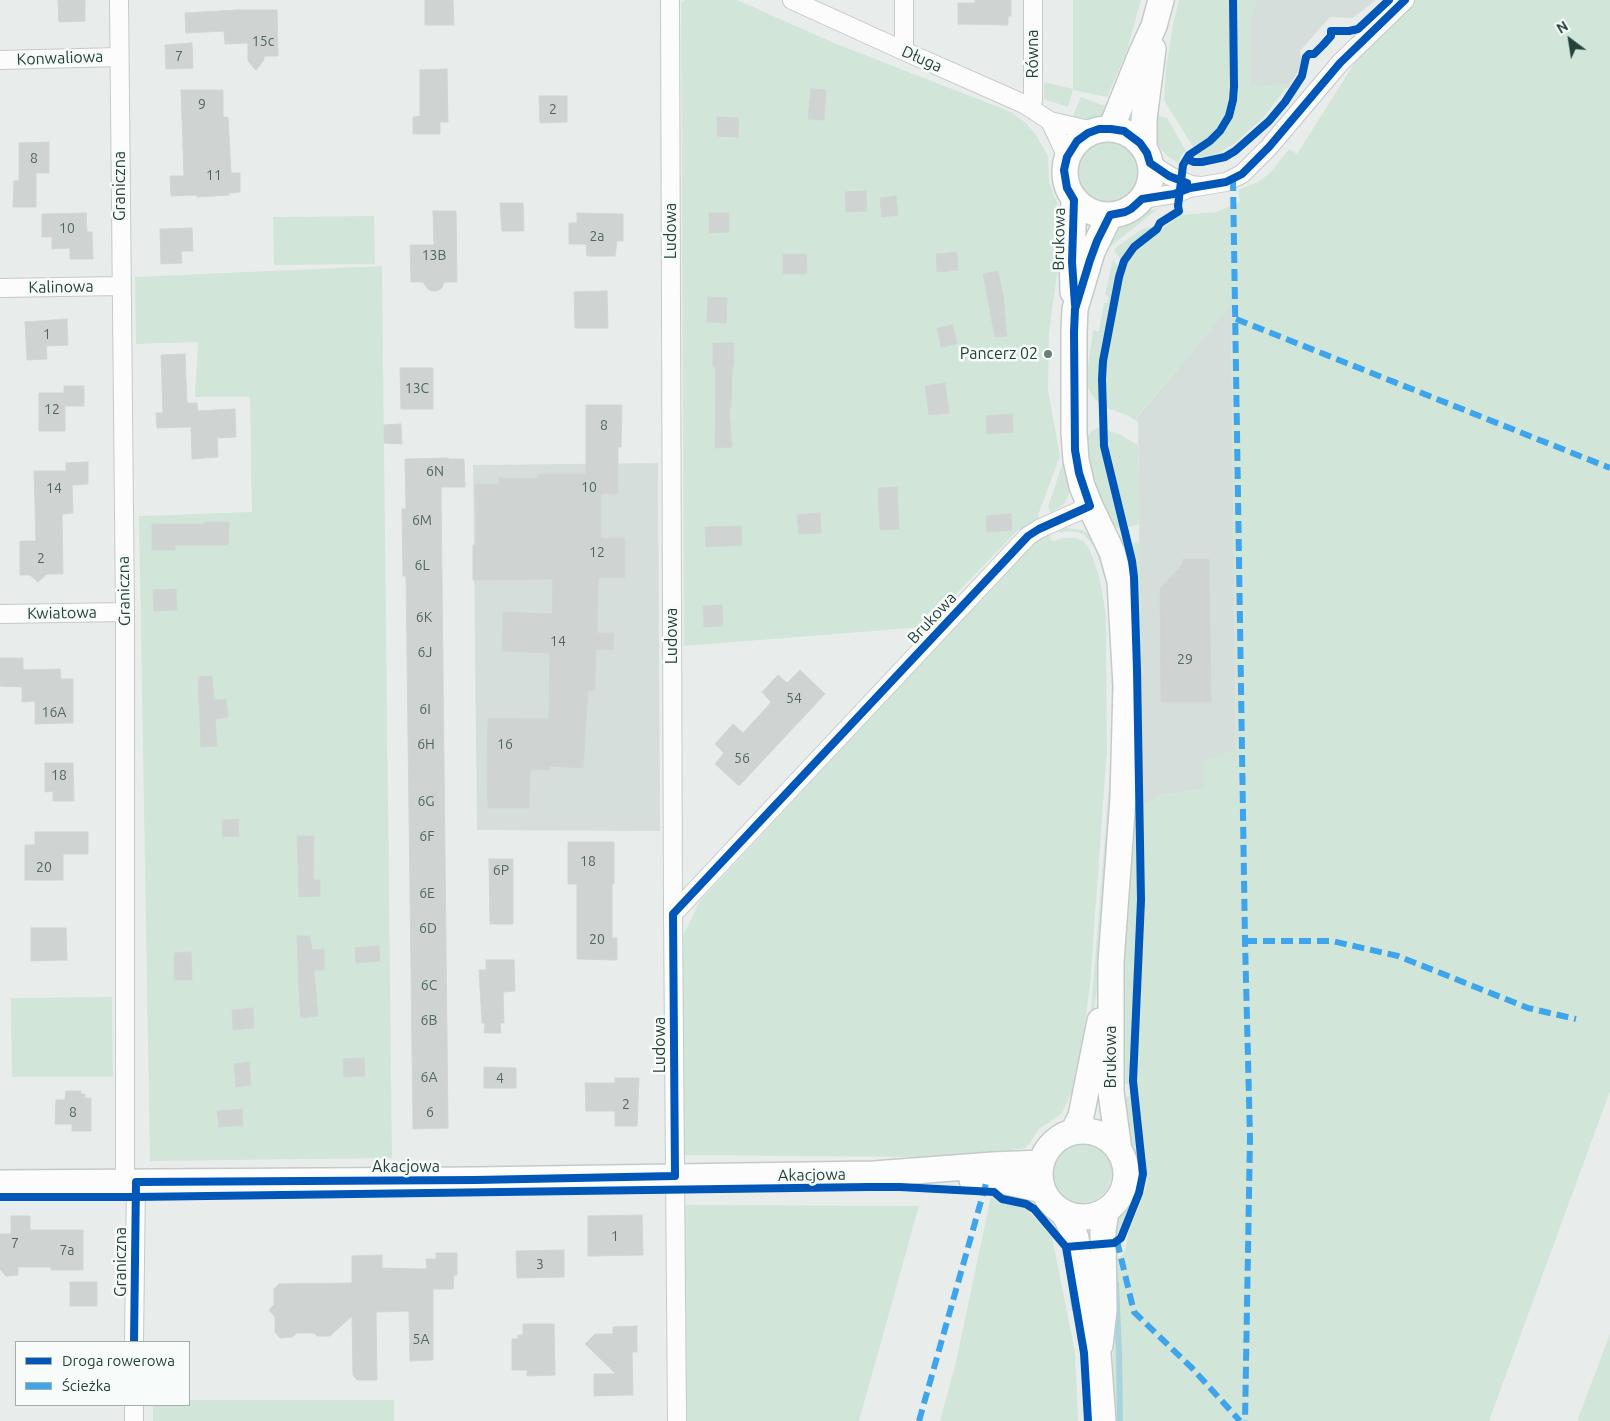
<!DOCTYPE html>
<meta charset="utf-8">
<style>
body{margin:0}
#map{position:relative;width:1610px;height:1421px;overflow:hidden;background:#e8edeb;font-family:Ubuntu,sans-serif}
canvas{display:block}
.legend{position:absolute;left:15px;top:1341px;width:175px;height:65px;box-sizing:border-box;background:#f7fbf9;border:1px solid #a3b1ad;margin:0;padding:6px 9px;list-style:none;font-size:15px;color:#24423a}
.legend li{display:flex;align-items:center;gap:10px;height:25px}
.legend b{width:25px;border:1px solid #a3b1ad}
.north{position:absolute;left:1545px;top:15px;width:50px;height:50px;-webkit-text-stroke:4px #f7fbf9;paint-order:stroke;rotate:329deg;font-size:14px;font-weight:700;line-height:20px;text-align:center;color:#24423a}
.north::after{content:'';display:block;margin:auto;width:18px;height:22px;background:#24423a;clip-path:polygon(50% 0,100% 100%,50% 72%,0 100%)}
</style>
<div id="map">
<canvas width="1610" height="1421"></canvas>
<ul class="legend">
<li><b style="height:6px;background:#0057b8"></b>Droga rowerowa</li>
<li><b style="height:6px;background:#3ea4ec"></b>Ścieżka</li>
</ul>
<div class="north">N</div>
</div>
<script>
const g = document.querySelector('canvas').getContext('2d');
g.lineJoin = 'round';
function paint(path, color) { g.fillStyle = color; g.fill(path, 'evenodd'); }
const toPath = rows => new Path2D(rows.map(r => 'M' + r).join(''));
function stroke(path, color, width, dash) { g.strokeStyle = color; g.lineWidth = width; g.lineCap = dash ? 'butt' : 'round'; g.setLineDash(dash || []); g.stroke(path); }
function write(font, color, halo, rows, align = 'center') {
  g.font = font + ' Ubuntu,sans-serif'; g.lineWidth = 5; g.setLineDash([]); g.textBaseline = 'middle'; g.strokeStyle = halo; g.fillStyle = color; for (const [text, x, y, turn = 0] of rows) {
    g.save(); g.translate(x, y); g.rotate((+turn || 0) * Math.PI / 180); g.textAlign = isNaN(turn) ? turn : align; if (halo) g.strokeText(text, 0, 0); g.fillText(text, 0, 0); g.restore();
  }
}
paint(toPath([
 [1236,0,1376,0,1353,18,1330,17,1300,51,1301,60,1298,71,1288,88,1238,88],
 [1231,305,1236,750,1204,789,1162,795,1142,806,1138,416],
 [658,463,660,831,477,830,473,465]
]), '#d6dedb');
paint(toPath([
 [685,0,737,0,834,43,1011,112,1026,123,1036,135,1048,156,1049,182,1057,202,1059,223,1059,259,1049,333,1048,390,1060,456,1038,515,1040,519,1021,532,1019,529,924,627,684,646,681,3],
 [1073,0,1141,0,1127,51,1107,97,1073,90,1068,107,1044,99,1044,82,1073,89],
 [1179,0,1229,0,1231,87,1229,100,1226,114,1217,129,1208,138,1193,147,1164,100,1166,69,1173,24],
 [1237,0,1257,0,1251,19,1251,86,1289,84,1264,117,1234,144,1218,153,1199,158,1197,154,1213,143,1223,134,1229,124,1235,107,1239,88],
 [1415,0,1610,0,1610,1091,1489,1421,1114,1421,1111,1261,1115,1261,1123,1254,1126,1247,1128,1233,1146,1189,1147,1177,1136,1086,1136,1066,1144,906,1142,806,1162,795,1204,789,1204,760,1236,750,1231,306,1138,415,1138,422,1127,415,1106,408,1105,369,1108,345,1123,272,1127,261,1137,249,1180,215,1216,212,1240,202,1238,190,1258,182,1270,173,1289,149,1297,154,1364,48],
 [1081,97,1102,105,1113,105,1105,114,1098,118,1091,121,1080,120,1072,118],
 [1153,114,1167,118,1186,151,1182,154,1178,163,1166,155,1159,146,1154,137],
 '1077 172a31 31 0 1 1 62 0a31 31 0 1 1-62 0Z',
 [1159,208,1111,246,1107,244,1116,231,1123,223,1141,213],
 [374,216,375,264,274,265,273,217],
 [1153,227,1127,250,1121,260,1114,250,1118,246,1142,229],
 [1113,259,1118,267,1101,349,1099,371,1099,403,1092,395,1087,386,1086,380,1093,330,1099,331,1104,303,1107,303,1109,296,1105,295],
 [382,266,392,1158,150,1161,139,516,252,512,250,397,195,397,198,342,136,344,135,277],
 [1097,428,1100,429,1103,458,1121,529,1115,527,1110,523,1092,478,1086,443,1088,436,1092,431],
 [1107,430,1121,435,1138,445,1140,524,1128,527,1109,455],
 [1065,456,1071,489,1064,504,1051,513,1048,507],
 [1066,528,1082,530,1088,534,1094,540,1098,548,1111,589,1116,726,1103,950,1088,1049,1112,748,1111,613,1106,583,1099,559,1094,547,1085,535,1077,532,1067,531,1060,533,1059,531],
 [1049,534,1051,540,1054,541,1062,538,1076,538,1083,541,1088,547,1094,560,1101,585,1106,616,1107,749,1090,985,1081,1055,1072,1092,1062,1113,1038,1130,1030,1143,1025,1148,993,1152,922,1157,683,1155,681,940,700,901,1036,540],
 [1140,541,1141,673,1136,571,1131,544],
 [1136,788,1138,903,1130,1083,1118,1085,1118,974,1133,794],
 [112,997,113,1077,12,1077,11,998],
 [1131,1096,1140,1166,1135,1151,1128,1138,1119,1098],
 '1050 1172a31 31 0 1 1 62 0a31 31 0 1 1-62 0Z',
 [1138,1187,1121,1235,1118,1238,1110,1239,1115,1219,1131,1199],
 [991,1196,999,1202,1021,1206,1026,1208,1052,1237,1075,1352,1078,1421,940,1421,956,1362],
 [685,1205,919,1206,859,1421,684,1421],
 [1610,1334,1610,1421,1577,1421],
 [189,1400,394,1400,394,1421,153,1421,153,1405,189,1405]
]), '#d1e6d8');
stroke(toPath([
 [1116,1285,1119,1352,1120,1421]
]), '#a9d4db', 6);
const building = toPath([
 [58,0,85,0,85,21,59,22,58,0],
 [425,0,453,0,454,25,425,25,425,0],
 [975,0,1011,0,1011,16,1008,16,1008,25,958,24,958,3,975,3,975,0],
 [237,10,277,10,278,56,264,56,264,60,256,70,248,61,248,43,225,44,224,31,186,33,185,13,237,10],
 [192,43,193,68,166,69,165,45,192,43],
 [447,69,448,122,440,122,440,134,413,134,413,117,420,116,420,70,447,69],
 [811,89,826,90,824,120,808,119,811,89],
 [181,90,223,90,223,117,228,117,231,173,240,173,240,192,229,193,229,195,197,197,197,195,171,196,170,176,184,176,181,90],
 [539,96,567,96,567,122,540,123,539,96],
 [717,117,739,118,738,137,717,136,717,117],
 [49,142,49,173,36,173,36,207,13,207,14,181,19,181,19,143,49,142],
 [866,191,867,211,846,212,845,192,866,191],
 [896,196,898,215,882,217,880,198,896,196],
 [500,203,523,203,524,231,502,231,500,203],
 [433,211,456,211,457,282,444,282,442,288,437,291,431,291,427,288,423,282,411,282,410,245,434,245,433,211],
 [86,213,87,232,92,232,93,259,70,259,70,248,52,249,52,237,42,237,42,214,86,213],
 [577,213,623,214,623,241,617,241,615,256,587,256,586,244,569,244,569,223,577,223,577,213],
 [709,213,729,213,729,232,709,233,709,213],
 [192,228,193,251,181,251,182,263,161,264,160,229,192,228],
 [957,252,958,270,937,272,936,254,957,252],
 [783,254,806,254,807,274,783,274,783,254],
 [998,271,1003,294,1007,336,995,337,983,274,998,271],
 [607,291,608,328,575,328,574,292,607,291],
 [708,297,727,298,726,323,707,322,708,297],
 [67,319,68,345,46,346,47,359,27,360,25,322,67,319],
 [953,325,957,344,941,347,937,328,953,325],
 [713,343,734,343,734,367,732,367,731,408,729,408,732,447,715,448,716,367,713,367,713,343],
 [185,354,187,403,197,403,198,411,235,409,236,437,217,438,218,457,192,459,191,427,157,428,156,413,163,413,161,355,185,354],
 [400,368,433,368,433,409,401,409,400,368],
 [945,383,949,413,929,415,925,386,945,383],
 [64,386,84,386,84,406,65,406,65,431,39,431,39,393,64,393,64,386],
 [586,405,622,405,621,447,618,447,618,494,601,494,601,538,625,538,625,578,598,578,597,633,614,633,613,650,596,649,595,691,588,691,583,768,550,766,549,770,530,770,529,808,488,808,487,771,488,718,549,719,550,653,502,651,503,612,552,614,553,579,473,580,473,545,476,545,475,484,499,485,499,478,538,478,538,474,586,474,586,405],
 [1012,414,1013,432,987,434,986,416,1012,414],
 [401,424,402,444,384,443,384,425,401,424],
 [448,458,448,459,464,459,465,487,441,487,448,1128,413,1129,406,576,403,576,402,509,406,509,405,459,448,458],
 [88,462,88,484,72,485,73,513,62,514,63,574,47,574,38,582,30,575,20,575,20,541,36,541,34,471,66,471,66,463,88,462],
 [897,487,899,529,880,530,878,488,897,487],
 [820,513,821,533,799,534,797,515,820,513],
 [1011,514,1012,530,987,532,986,516,1011,514],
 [205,522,229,522,228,545,175,545,175,550,152,550,152,524,205,524,205,522],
 [741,526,742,545,706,547,705,527,741,526],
 [1183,559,1209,559,1211,702,1161,702,1160,588,1183,564,1183,559],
 [176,589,177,610,154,611,153,590,176,589],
 [722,605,723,626,704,627,703,606,722,605],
 [0,658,23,658,23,670,60,669,61,679,73,679,73,723,35,724,35,701,22,702,22,687,0,686,0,658],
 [800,670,825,694,739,786,715,764,724,753,715,744,733,724,743,733,767,707,771,702,762,692,778,675,787,683,800,670],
 [212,676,214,700,226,699,228,717,215,719,217,746,201,747,198,677,212,676],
 [45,763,73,763,74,801,53,801,53,791,45,792,45,763],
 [238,819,239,836,223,837,222,820,238,819],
 [35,832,88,832,88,854,63,854,63,880,25,880,25,845,35,845,35,832],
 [297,836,314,836,313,880,320,880,320,896,299,897,297,836],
 [568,842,614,842,614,884,612,884,612,938,617,938,617,960,577,959,577,884,568,884,568,842],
 [489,859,513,859,513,924,490,924,489,859],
 [31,928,66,928,67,960,31,961,31,928],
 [297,936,310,936,312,950,324,949,324,970,314,970,318,1016,301,1018,299,992,297,936],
 [379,946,380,961,356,963,355,948,379,946],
 [191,952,192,980,174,980,174,953,191,952],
 [486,960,514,960,515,991,503,992,504,1023,500,1023,501,1033,484,1033,485,1023,482,1023,479,970,486,970,486,960],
 [253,1008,254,1028,233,1030,232,1010,253,1008],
 [364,1058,365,1076,344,1077,343,1059,364,1058],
 [249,1062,251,1085,236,1087,234,1064,249,1062],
 [484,1067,516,1068,516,1088,484,1088,484,1067],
 [615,1078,639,1078,637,1126,615,1126,615,1111,586,1111,585,1083,615,1083,615,1078],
 [66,1091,81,1091,81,1094,85,1094,85,1098,91,1098,91,1131,72,1131,72,1124,55,1124,56,1100,65,1100,66,1091],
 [242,1109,243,1125,219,1127,217,1111,242,1109],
 [642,1215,643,1255,588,1256,588,1216,642,1215],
 [11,1216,30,1216,30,1230,83,1230,83,1270,51,1270,51,1267,18,1267,18,1275,6,1276,0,1269,0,1234,11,1234,11,1216],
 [564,1250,564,1277,517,1278,516,1251,564,1250],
 [436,1253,457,1253,457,1275,454,1275,453,1289,433,1289,433,1360,410,1361,409,1311,376,1312,377,1380,357,1380,353,1375,352,1316,330,1336,317,1336,314,1333,297,1333,292,1337,280,1338,275,1332,275,1317,269,1310,274,1305,274,1289,279,1284,352,1283,352,1256,382,1255,382,1268,427,1269,426,1259,436,1259,436,1253],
 [70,1282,97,1282,97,1306,70,1306,70,1282],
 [523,1324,554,1324,555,1375,527,1376,527,1370,512,1370,512,1339,518,1339,518,1335,523,1335,523,1324],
 [637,1326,637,1352,632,1352,633,1395,594,1396,594,1374,616,1374,585,1344,595,1334,613,1334,613,1327,637,1326]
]);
paint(building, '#cfd4d2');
stroke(building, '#d1d6d4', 1);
const street = toPath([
 [119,0,125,612,125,1183],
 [670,0,673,914,677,1421],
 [792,0,904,51,1024,104,1050,121,1093,131],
 [904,0,904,51],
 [0,60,119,57],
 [1029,107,1033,100,1033,0],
 [1050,121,1067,157],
 [1150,163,1170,176,1191,185,1201,186],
 [1142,199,1174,194,1190,188,1226,182,1242,174,1269,147,1340,63,1405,0],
 [0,288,121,286],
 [0,614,125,612],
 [673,914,1028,536,1039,529,1090,506],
 [134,1342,136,1182],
 [134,1421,134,1405]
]);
const secondary = toPath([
 '1065 172a43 43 0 1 1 86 0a43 43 0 1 1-86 0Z',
 [1111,129,1142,52,1154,26,1161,0],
 [1144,148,1144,119,1153,49],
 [1110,215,1092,252,1075,309,1074,332,1074,432,1076,460,1082,486,1090,506,1112,552,1120,581,1126,686,1123,798,1111,962,1111,1092,1119,1151],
 [1073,292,1072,255,1074,200],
 '1040 1174a43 43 0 1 1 86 0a43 43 0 1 1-86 0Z',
 [1073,1132,1081,1116,1100,1021],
 [972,1180,1002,1181,1043,1190],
 [0,1183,475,1180,874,1174,993,1165,1041,1163],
 [1064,1213,1076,1238,1085,1304,1098,1354,1103,1421],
 [1100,1345,1104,1310,1103,1231,1106,1211]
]);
stroke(street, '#c5cac8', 20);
stroke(secondary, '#c3cbc8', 28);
stroke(street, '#fcfcfc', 18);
stroke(secondary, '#fcfcfc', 25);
stroke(toPath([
 [1233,179,1245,941,1250,1137,1245,1421],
 [1236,319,1610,468],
 [1245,941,1332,941,1398,956,1528,1008,1576,1019],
 [1117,1241,1134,1312,1192,1368,1240,1421],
 [919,1421,987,1180]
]), '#3ea4ec', 6, [12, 6]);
stroke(toPath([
 [1187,159,1194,162,1202,162,1225,157,1235,151,1269,121,1285,102,1302,76,1306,57,1309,54,1314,54,1323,45,1331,36,1331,31,1349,31,1358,29,1389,0],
 [1075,305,1072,262,1074,200,1067,188,1064,170,1067,157,1077,141,1088,133,1099,129,1111,129,1124,131,1140,143,1147,153,1150,163,1169,176,1187,183],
 [0,1197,135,1197,868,1187,900,1187,994,1192,1002,1199,1026,1204,1034,1209,1066,1247,1084,1353,1088,1421],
 [1066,1247,1114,1243,1121,1238,1139,1193,1143,1174,1133,1081,1141,900,1137,670,1134,577,1132,561,1104,446,1102,379,1103,361,1119,277,1124,261,1134,247,1157,229,1160,223,1179,211,1178,206,1183,165,1189,155,1210,141,1220,131,1229,116,1233,100,1234,87,1233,0],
 [134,1342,136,1182,475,1180,675,1176,673,914,1028,536,1039,529,1090,506,1079,473,1075,450,1074,332,1075,309,1090,260,1097,241,1110,215,1125,212,1131,209,1142,199,1174,194,1190,188,1226,182,1242,174,1269,147,1340,63,1405,0]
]), '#0057b8', 8);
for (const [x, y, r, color] of [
 [1048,354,5,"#697e78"]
]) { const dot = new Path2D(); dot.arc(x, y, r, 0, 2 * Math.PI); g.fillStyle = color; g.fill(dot); stroke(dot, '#f7fbf9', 2); }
write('14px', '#506761', null, [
 ["15c",263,41],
 ["7",179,56],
 ["9",202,104],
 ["2",553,109],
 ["8",34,158],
 ["11",214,175],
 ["10",67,228],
 ["2a",597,236],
 ["13B",434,255],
 ["1",47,334],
 ["13C",417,388],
 ["12",52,409],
 ["8",604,425],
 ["6N",435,471],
 ["10",589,487],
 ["14",54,488],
 ["6M",422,520],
 ["12",597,552],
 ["2",41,558],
 ["6L",422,565],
 ["6K",424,617],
 ["14",558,641],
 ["6J",425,652],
 ["29",1185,659],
 ["54",794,698],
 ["6I",425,709],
 ["16A",54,712],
 ["6H",426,744],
 ["16",505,744],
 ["56",742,758],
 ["18",59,775],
 ["6G",426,801],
 ["6F",427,836],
 ["18",588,861],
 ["20",44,867],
 ["6P",501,870],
 ["6E",427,893],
 ["6D",428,928],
 ["20",597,939],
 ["6C",429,985],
 ["6B",429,1020],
 ["6A",429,1077],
 ["4",500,1078],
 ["2",626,1104],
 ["8",73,1112],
 ["6",430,1112],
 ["1",615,1236],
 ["7",15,1243],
 ["7a",67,1250],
 ["3",540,1264],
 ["5A",421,1339]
]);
write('16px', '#24423a', '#f7fbf9', [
 ["Równa",1033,54,-90],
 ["Konwaliowa",60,58,-2],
 ["Długa",922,59,24],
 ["Graniczna",120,186,-90],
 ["Ludowa",671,231,-90],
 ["Brukowa",1059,239,-89],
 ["Kalinowa",61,287,-1],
 ["Graniczna",124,591,-91],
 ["Kwiatowa",62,613,-1],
 ["Brukowa",932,618,-47],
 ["Ludowa",672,636,-90],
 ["Ludowa",660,1045,-90],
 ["Brukowa",1111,1057,-90],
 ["Akacjowa",406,1167],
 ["Akacjowa",812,1175,-1],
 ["Graniczna",121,1262,-90]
]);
write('16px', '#24423a', '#f7fbf9', [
 ["Pancerz 02",1038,354]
], 'right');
</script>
